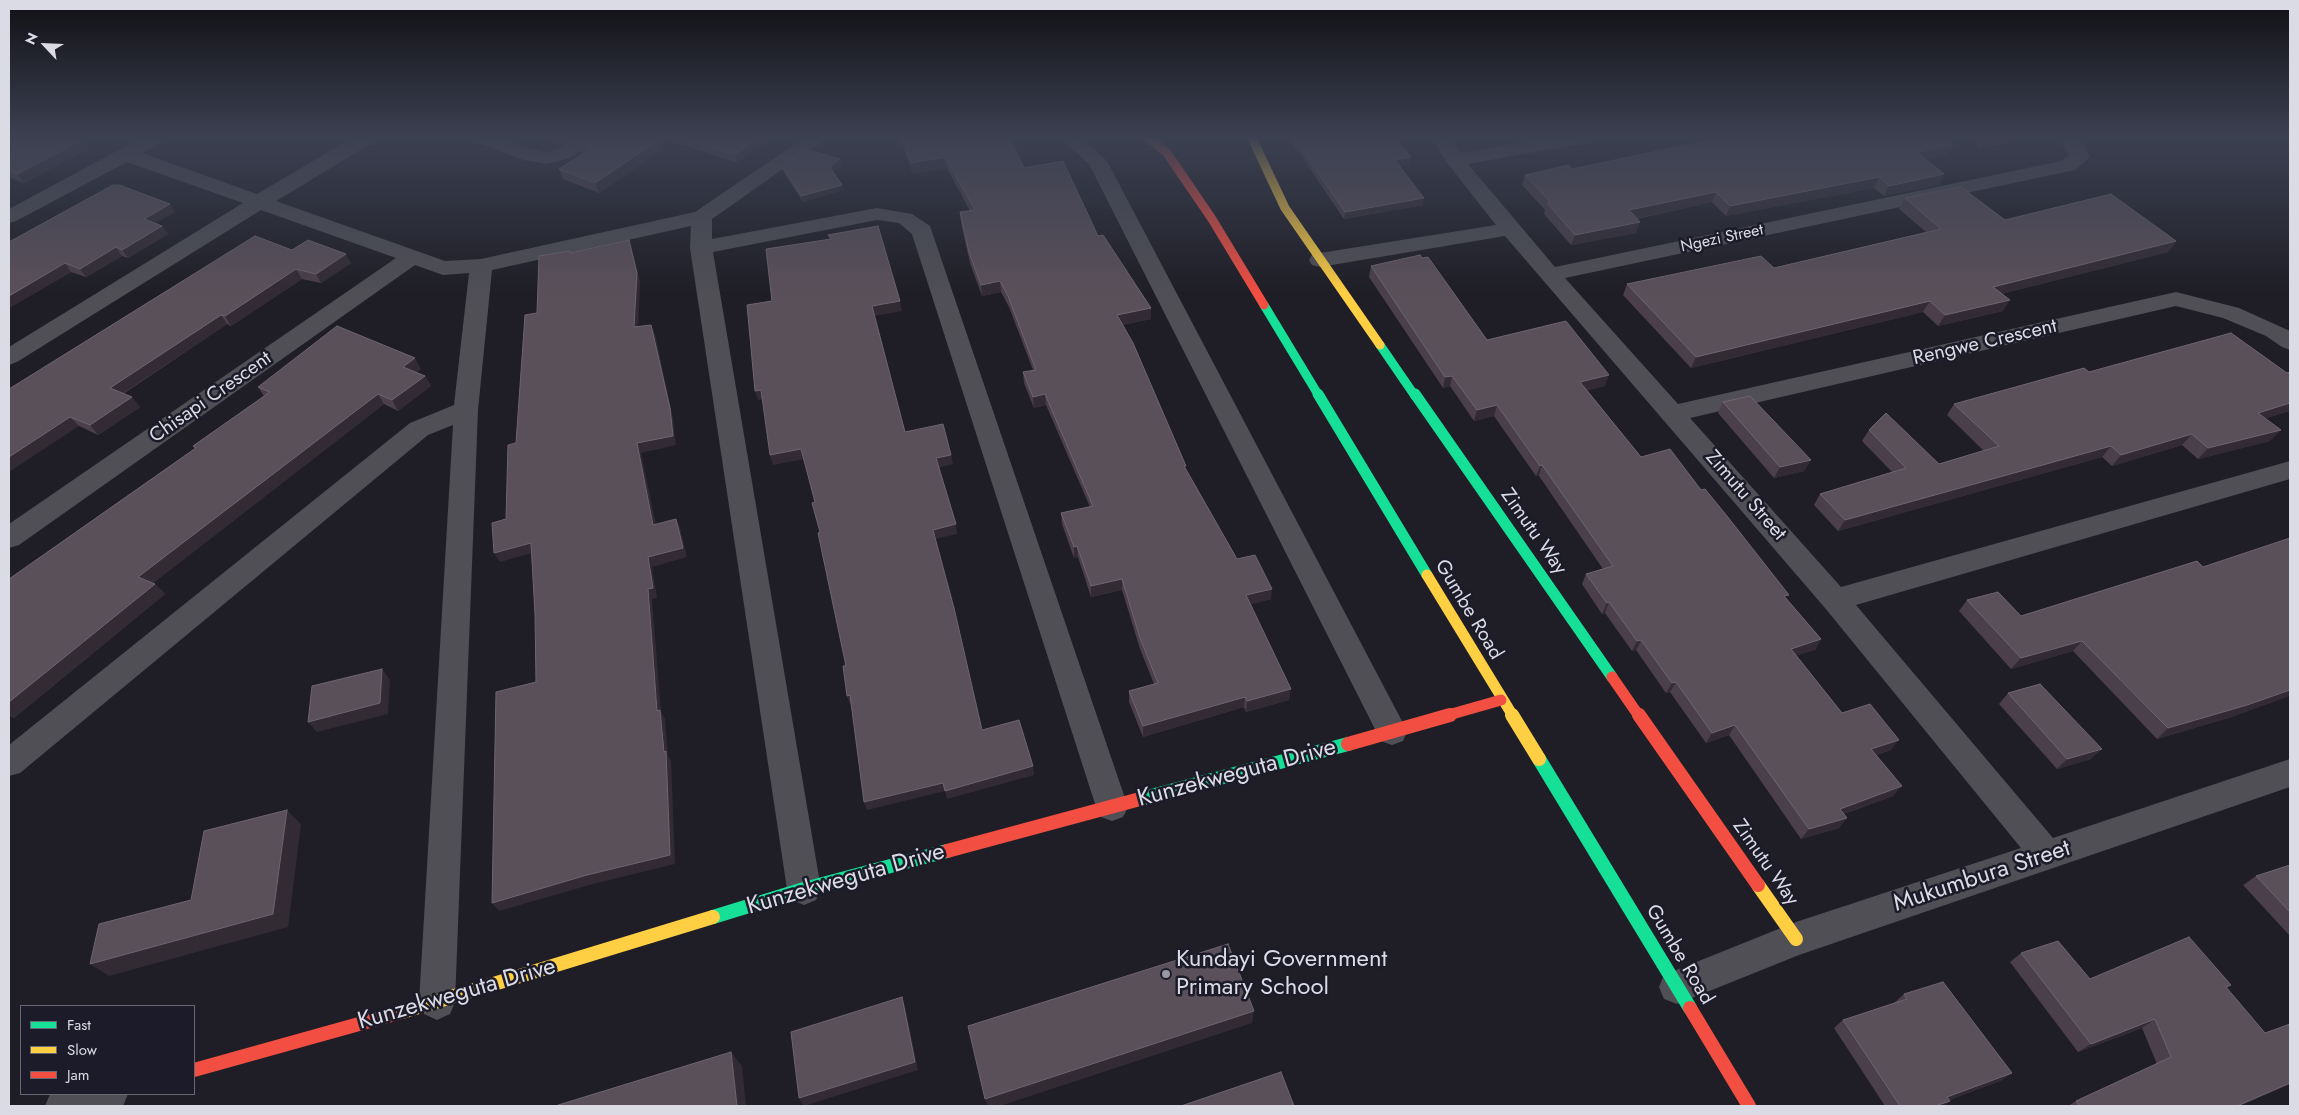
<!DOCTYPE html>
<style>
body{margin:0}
#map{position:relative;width:2299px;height:1115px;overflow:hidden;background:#1f1e26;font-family:Jost,sans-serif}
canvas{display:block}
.frame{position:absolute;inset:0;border:10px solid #dbdbe5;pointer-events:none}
.legend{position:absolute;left:20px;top:1005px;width:175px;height:90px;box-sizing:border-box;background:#1c1b29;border:1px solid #686874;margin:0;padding:6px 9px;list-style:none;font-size:15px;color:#dbdbe5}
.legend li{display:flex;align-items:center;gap:10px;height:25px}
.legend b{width:25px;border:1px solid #686874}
.north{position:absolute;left:20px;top:20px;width:50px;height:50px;-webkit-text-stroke:4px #1c1b29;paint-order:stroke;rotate:295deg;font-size:14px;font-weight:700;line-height:20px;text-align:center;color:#dbdbe5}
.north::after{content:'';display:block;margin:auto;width:18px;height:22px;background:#dbdbe5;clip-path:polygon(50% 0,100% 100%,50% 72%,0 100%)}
</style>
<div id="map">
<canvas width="2299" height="1115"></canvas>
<div class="frame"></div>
<ul class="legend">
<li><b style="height:6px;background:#16e098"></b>Fast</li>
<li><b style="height:6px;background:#ffcf43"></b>Slow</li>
<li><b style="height:6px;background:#f24e42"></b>Jam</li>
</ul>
<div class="north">N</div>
</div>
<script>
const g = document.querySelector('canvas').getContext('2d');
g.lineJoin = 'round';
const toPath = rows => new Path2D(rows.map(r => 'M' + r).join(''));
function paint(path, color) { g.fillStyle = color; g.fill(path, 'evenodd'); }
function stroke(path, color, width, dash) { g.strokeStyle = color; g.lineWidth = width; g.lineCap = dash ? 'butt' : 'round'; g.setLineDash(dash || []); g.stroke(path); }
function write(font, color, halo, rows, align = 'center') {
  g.font = font + ' Jost,sans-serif'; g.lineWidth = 5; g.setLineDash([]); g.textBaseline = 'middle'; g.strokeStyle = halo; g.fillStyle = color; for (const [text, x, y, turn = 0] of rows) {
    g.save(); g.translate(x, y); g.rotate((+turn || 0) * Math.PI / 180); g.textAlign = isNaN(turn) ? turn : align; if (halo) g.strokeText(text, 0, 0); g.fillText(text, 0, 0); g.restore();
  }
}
paint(toPath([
 [141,138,166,138,163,142,142,153,257,194,352,138,377,138,374,142,276,201,445,261,481,259,695,212,804,138,827,138,712,219,712,239,877,208,912,214,930,226,1128,807,1123,817,1112,821,1101,817,1096,807,912,234,899,223,877,220,713,252,821,889,816,900,804,905,792,900,787,889,690,248,691,226,492,270,478,410,455,1002,450,1014,437,1020,424,1014,419,1002,453,425,428,435,20,773,9,776,9,745,410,423,454,405,469,273,443,275,415,265,19,545,9,548,9,524,396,258,261,210,17,362,9,365,9,347,243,203,127,162,16,221,9,223,9,209,141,138],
 [472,138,501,138,534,150,547,152,556,150,574,138,598,138,570,158,547,164,524,160,475,142,472,138],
 [1060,138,1082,138,1107,161,1403,723,1407,732,1403,741,1392,745,1381,741,1089,164,1060,138],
 [1431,138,1451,138,1461,153,1546,138,1591,138,1588,142,1581,144,1468,164,1555,267,2061,161,2069,156,2060,138,2080,138,2090,157,2075,170,1565,278,1678,404,2176,292,2239,308,2290,331,2290,350,2282,347,2266,336,2223,318,2176,306,1690,418,1841,587,2290,461,2290,479,1856,605,2053,838,2290,759,2290,787,1799,955,1677,1004,1664,999,1659,987,1664,975,1796,922,2021,848,1825,608,1505,236,1320,267,1312,265,1309,260,1312,255,1320,253,1496,225,1448,164,1431,138],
 [50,1094,128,1094,123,1106,45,1106,50,1094]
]), '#4f4f55');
stroke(toPath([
 [1264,305,1319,396],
 [1380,345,1415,396]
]), '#16e098', 9);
stroke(toPath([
 [1318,394,1427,575],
 [1415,394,1612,677]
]), '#16e098', 11);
stroke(toPath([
 [1539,759,1690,1008],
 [1140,799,1348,744],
 [713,917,804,889,947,851]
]), '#16e098', 14);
stroke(toPath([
 [1252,138,1285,208,1380,345]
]), '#ffcf43', 9);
stroke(toPath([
 [1427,575,1513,716]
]), '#ffcf43', 11);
stroke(toPath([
 [1512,715,1539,759],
 [1758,885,1796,939],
 [402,1012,713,917]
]), '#ffcf43', 14);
stroke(toPath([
 [1149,138,1167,153,1212,219,1264,305]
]), '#f24e42', 9);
stroke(toPath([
 [1612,677,1639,716],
 [1445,716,1501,700]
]), '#f24e42', 11);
stroke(toPath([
 [1639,715,1758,885],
 [1348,744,1450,715],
 [947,851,1140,799],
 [1690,1008,1749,1106],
 [194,1070,402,1012]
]), '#f24e42', 14);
paint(toPath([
 [9,138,82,140,89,149,24,183,11,178,9,180],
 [538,138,571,138,560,145],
 [662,138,769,138,737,163],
 [900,138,1010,138,1024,168,1098,236,1151,308,1151,319,1122,325,1186,469,1237,559,1271,599,1251,604,1289,700,1246,712,1244,707,1143,737,1129,702,1129,691,1154,684,1140,649,1122,590,1091,597,1078,557,1074,558,1062,524,1061,513,1090,507,1046,405,1034,408,1024,383,1023,372,1033,370,1009,307,1001,292,982,296,970,263,961,223,960,212,970,211,947,168,913,174],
 [1289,138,1396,138,1409,164,1400,166,1423,205,1344,219],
 [1974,138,2020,138,2020,140,1979,148],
 [578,142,662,150,599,193,563,179,559,169,584,153,581,152],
 [1718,142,1953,145,1947,155,1926,159,1939,185,1884,196,1874,188,1726,216,1712,202,1637,219,1636,233,1571,245,1544,214,1545,210,1522,185,1525,175,1572,169],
 [840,159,841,165,833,171,842,185,843,190,803,202,783,171,782,166],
 [1905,198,2005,220,2176,241,2168,252,2001,294,2003,311,1938,326,1923,312,1691,368,1623,295,1627,284,1774,268,1926,232,1899,209],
 [175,212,155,223,162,226,168,234,128,258,122,256,86,277,71,272,9,308,9,242],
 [292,250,351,263,321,283,302,279,231,326,227,324,123,394,140,407,98,435,79,426,9,389],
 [1371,266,1487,340,1605,386,1587,390,1641,457,1787,599,1821,639,1815,650,1796,655,1842,713,1891,750,1876,755,1893,796,1844,814,1839,828,1801,839,1729,735,1706,743,1670,692,1666,693,1636,650,1632,651,1605,613,1602,614,1582,584,1586,574,1603,569,1539,476,1536,476,1494,416,1474,421,1450,386,1443,388,1369,277],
 [421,369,416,372,425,376,431,386,398,411,384,404,153,583,155,584,165,594,14,718,9,715,9,579,195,448,193,446,264,396,258,387],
 [2089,372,2287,373,2290,372,2290,411,2266,418,2270,441,2198,459,2182,445,2112,466,2102,457,1838,531,1814,505,1820,494,1892,472,1862,441,1869,430,1939,464,1984,451,1947,415,1954,404],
 [1723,402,1811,460,1804,471,1774,478,1718,413],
 [2197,561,2235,716,2157,739,2073,651,2011,669,1959,611,1967,600,2021,616],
 [2008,693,2091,759,2057,769,1999,704],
 [2290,865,2290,936,2243,885,2256,876],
 [2021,953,2090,979,2231,985,2226,988,2290,1084,2239,1106,2068,1106,2076,1101,2157,1064,2142,1028,2078,1052,2010,962],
 [1904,994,2012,1073,2000,1081,1949,1100,1950,1101,1942,1106,1885,1106,1834,1028,1843,1020,1894,1003]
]), '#4a3f4a');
paint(toPath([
 [557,138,571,138,560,145],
 [757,138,769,138,737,163,735,155],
 [1991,138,2020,138,2020,140,1979,148,1984,140],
 [82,140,89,149,24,183,17,174],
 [659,140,662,150,599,193,595,183],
 [1953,145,1947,155,1911,163,1917,152],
 [945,157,947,168,913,174,911,163],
 [1411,157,1409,164,1394,167,1395,160],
 [840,159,841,165,831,173,830,167],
 [1944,174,1939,185,1884,196,1889,186],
 [1879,177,1874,188,1726,216,1730,206],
 [842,185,843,190,803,202,801,196],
 [1716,192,1712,202,1625,221,1629,210],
 [1424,198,1423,205,1344,219,1345,212],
 [170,204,175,212,149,227,144,219],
 [1640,222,1636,233,1571,245,1575,235],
 [162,226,168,234,128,258,122,250],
 [629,240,632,250,640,282,638,337,634,327],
 [2176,241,2168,252,1986,298,1993,287],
 [116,247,122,256,86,277,80,269],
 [346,254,351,263,321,283,316,274],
 [65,263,71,272,9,308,9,296],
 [296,269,302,279,231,326,225,316],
 [1000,281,1001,292,982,296,981,285],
 [2010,300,2003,311,1938,326,1945,315],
 [900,301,902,311,874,316,872,306],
 [1930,301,1923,312,1691,368,1696,357],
 [1151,308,1151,319,1117,326,1117,315],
 [221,315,227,324,117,397,110,388],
 [651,325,655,334,673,418,676,445,641,453,658,534,653,525,637,443],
 [415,358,421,369,409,377,403,367],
 [1609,375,1605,386,1577,393,1580,382],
 [425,376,431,386,398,411,392,400],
 [1452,376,1450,386,1443,388,1445,377],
 [761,390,764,399,758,400,755,391],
 [378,394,384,404,148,587,138,577],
 [1045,394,1046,405,1034,408,1033,397],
 [132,397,140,407,98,435,90,425],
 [2290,403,2290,411,2248,424,2258,413],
 [1497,405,1494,416,1474,421,1477,410],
 [70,417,79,426,9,472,9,457],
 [2281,430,2270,441,2198,459,2208,448],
 [2192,434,2182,445,2112,466,2121,455],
 [2111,446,2102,457,1838,531,1845,520],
 [801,449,804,459,773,465,770,455],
 [951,455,953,464,938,468,936,458],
 [1811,460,1804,471,1774,478,1780,467],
 [1542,465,1539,476,1536,476,1540,466],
 [676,519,680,528,687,557,652,567,657,598,652,599,661,712,665,719,668,756,671,760,675,864,593,884,499,911,492,903,664,752,657,711,648,589,648,557],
 [956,524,957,534,935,539,933,530],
 [531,543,536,552,500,562,494,553],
 [1077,546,1078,557,1074,558,1074,547],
 [1122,579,1122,590,1091,597,1091,586],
 [155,584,165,594,14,718,9,714,9,702],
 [1272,589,1271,599,1245,606,1246,595],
 [1609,602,1605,613,1602,614,1607,603],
 [1821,639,1815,650,1784,659,1791,649],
 [1641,640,1636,650,1632,651,1637,641],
 [2082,641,2073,651,2011,669,2021,658],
 [382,669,390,680,388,714,317,732,308,722],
 [1676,682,1670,692,1666,693,1672,683],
 [1291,689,1289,700,1246,712,1247,701],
 [2290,690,2290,696,2235,716,2157,739,2168,728],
 [850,695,853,704,850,705,847,696],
 [1245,697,1244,707,1143,737,1143,726],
 [1735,725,1729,735,1706,743,1712,733],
 [1899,740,1891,750,1863,759,1871,749],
 [2102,749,2091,759,2057,769,2067,759],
 [1033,766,1034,775,947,799,945,791],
 [943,783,945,791,867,810,864,802],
 [1902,786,1893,796,1832,818,1840,809],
 [287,810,301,824,288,927,109,976,90,964,273,914],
 [1847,818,1839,828,1801,839,1809,829],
 [902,997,905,1006,918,1070,804,1106,799,1098],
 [1254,1011,1252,1023,1000,1106,988,1106,985,1099],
 [2155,1019,2142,1028,2078,1052,2091,1044],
 [731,1052,742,1066,746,1106,737,1106],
 [2012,1073,2000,1081,1937,1105,1947,1097],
 [2290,1083,2290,1084,2239,1106,2237,1106],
 [1950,1101,1942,1106,1935,1106]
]), '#322b34');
const building = toPath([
 [9,138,78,138,82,140,17,174,9,171,9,138],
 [583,138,653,138,659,140,595,183,559,169,593,147,578,142,583,138],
 [682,138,757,138,735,155,682,138],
 [902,138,1010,138,1024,168,1063,161,1098,236,1103,235,1151,308,1117,315,1133,343,1186,466,1184,466,1237,559,1255,555,1272,589,1246,595,1291,689,1247,701,1245,697,1143,726,1129,691,1158,683,1140,638,1122,579,1091,586,1077,546,1074,547,1061,513,1093,506,1045,394,1033,397,1023,372,1036,370,1008,296,1000,281,981,285,969,252,960,212,975,210,945,157,911,163,902,138],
 [1294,138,1396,138,1411,157,1395,160,1424,198,1345,212,1294,138],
 [1733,138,1944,138,1953,145,1917,152,1944,174,1889,186,1879,177,1730,206,1716,192,1629,210,1640,222,1575,235,1547,203,1551,203,1525,175,1569,165,1572,169,1715,139,1718,142,1733,138],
 [805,149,840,159,830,167,842,185,801,196,782,166,805,149],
 [113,185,119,185,170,204,144,219,162,226,122,250,116,247,80,269,65,263,9,296,9,242,113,185],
 [1961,187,2005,220,2111,194,2176,241,1993,287,2010,300,1945,315,1930,301,1696,357,1627,284,1761,256,1774,268,1941,229,1905,198,1961,187],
 [878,226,900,301,872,306,905,432,943,424,951,455,936,458,956,524,933,530,954,608,982,730,1019,720,1033,766,945,791,943,783,864,802,850,695,847,696,843,666,846,666,818,533,820,532,812,503,815,502,801,449,770,455,761,390,755,391,747,305,772,301,766,249,831,239,828,235,878,226],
 [255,236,292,250,308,240,346,254,316,274,296,269,225,316,221,315,110,388,132,397,90,425,70,417,9,457,9,389,255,236],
 [629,240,637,273,634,327,651,325,670,408,673,436,637,443,653,525,676,519,683,548,648,557,653,588,648,589,657,711,660,710,664,752,666,751,670,855,587,875,492,903,496,692,536,682,535,614,531,543,494,553,492,523,506,519,508,445,516,443,525,315,537,313,539,256,570,251,570,253,629,240],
 [1420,255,1422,258,1428,257,1487,340,1566,321,1609,375,1580,382,1641,457,1670,449,1701,490,1705,489,1727,516,1789,595,1784,596,1821,639,1791,649,1842,713,1870,704,1899,740,1871,749,1902,786,1840,809,1847,818,1809,829,1735,725,1712,733,1676,682,1672,683,1641,640,1637,641,1609,602,1607,603,1586,574,1613,566,1542,465,1540,466,1497,405,1477,410,1452,376,1445,377,1371,266,1420,255],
 [337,326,415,358,403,367,425,376,392,400,378,394,138,577,155,584,9,702,9,579,196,448,193,446,270,392,258,387,337,326],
 [2231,333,2287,373,2290,372,2290,403,2258,413,2281,430,2208,448,2192,434,2121,455,2111,446,1845,520,1820,494,1906,468,1869,430,1886,413,1939,464,1999,446,1954,404,2084,368,2089,372,2231,333],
 [1750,396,1811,460,1780,467,1723,402,1750,396],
 [2290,538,2290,690,2247,705,2168,728,2082,641,2021,658,1967,600,1998,592,2021,616,2197,561,2203,567,2290,538],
 [382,669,380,703,308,722,312,686,382,669],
 [2040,684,2102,749,2067,759,2008,693,2040,684],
 [287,810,273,914,90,964,99,924,191,900,204,831,287,810],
 [2290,865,2290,912,2256,876,2290,865],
 [2189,937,2231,985,2226,987,2265,1033,2290,1024,2290,1083,2237,1106,2080,1106,2076,1101,2171,1057,2155,1019,2091,1044,2021,953,2058,941,2090,979,2189,937],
 [1228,944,1254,1011,985,1099,968,1026,1228,944],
 [1943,982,2012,1073,1947,1097,1950,1101,1935,1106,1900,1106,1843,1020,1907,999,1904,994,1943,982],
 [902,997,915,1062,799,1098,791,1032,902,997],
 [731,1052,737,1106,555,1106,731,1052],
 [1281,1072,1294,1106,1181,1106,1281,1072]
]);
paint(building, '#5a505a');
stroke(building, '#6e6570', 1);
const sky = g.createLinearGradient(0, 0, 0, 294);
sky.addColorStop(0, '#111015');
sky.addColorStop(0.47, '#3c4152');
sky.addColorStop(1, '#3c415200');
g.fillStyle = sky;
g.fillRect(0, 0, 2299, 294);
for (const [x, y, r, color] of [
 [1166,974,5,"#9999a2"]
]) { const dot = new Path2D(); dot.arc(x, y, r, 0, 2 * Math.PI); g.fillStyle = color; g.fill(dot); stroke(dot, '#1c1b29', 2); }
write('16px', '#dbdbe5', '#1c1b29', [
 ["Ngezi Street",1722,239,-12]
]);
write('20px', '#dbdbe5', '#1c1b29', [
 ["Rengwe Crescent",1985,343,-13],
 ["Chisapi Crescent",211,398,-35],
 ["Zimutu Street",1745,496,49],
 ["Zimutu Way",1533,532,55],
 ["Gumbe Road",1468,610,59],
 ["Zimutu Way",1765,863,55],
 ["Gumbe Road",1679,955,59]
]);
write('24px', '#dbdbe5', '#1c1b29', [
 ["Kunzekweguta Drive",1237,774,-15],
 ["Mukumbura Street",1982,877,-18],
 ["Kunzekweguta Drive",846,880,-16],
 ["Kunzekweguta Drive",457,995,-16]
]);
write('24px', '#dbdbe5', '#1c1b29', [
 ["Kundayi Government",1176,960],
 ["Primary School",1176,988]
], 'left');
</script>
